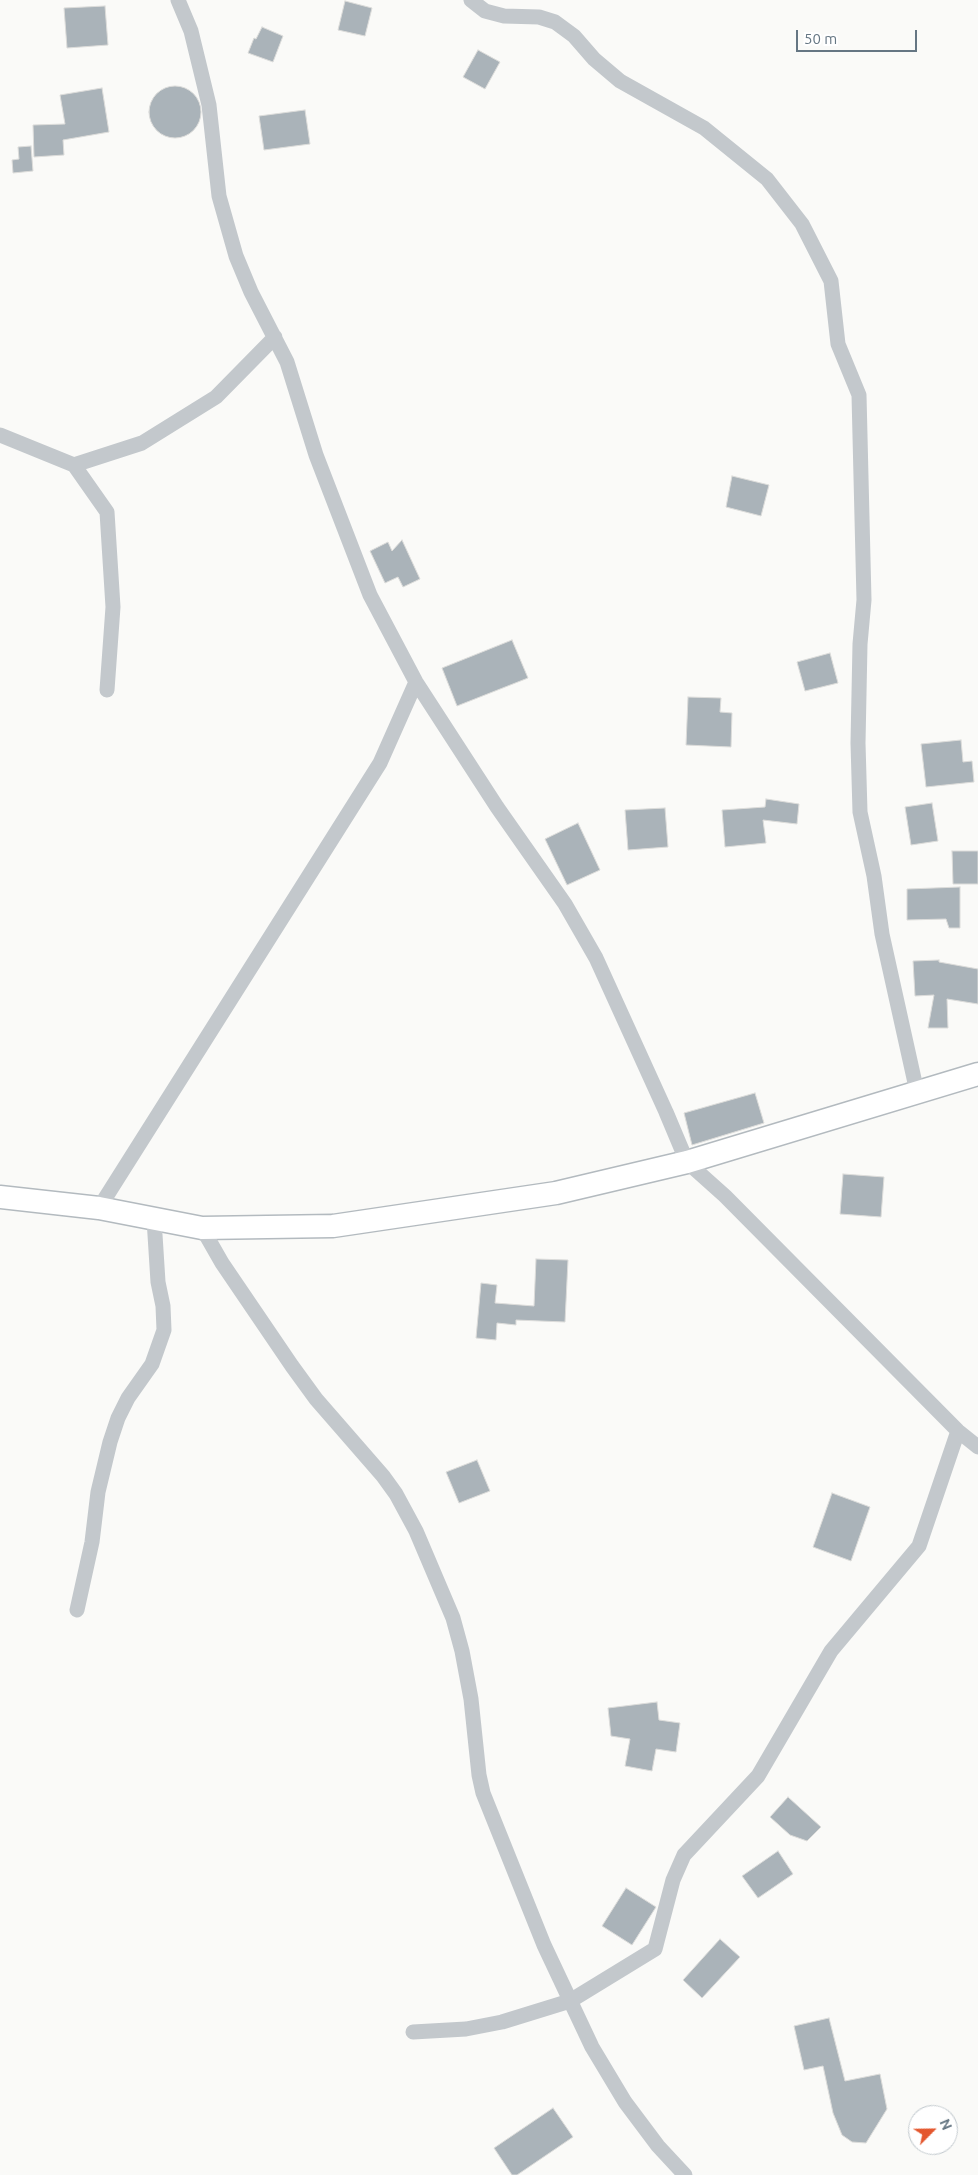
<!DOCTYPE html>
<style>
body{margin:0}
#map{position:relative;width:978px;height:2175px;overflow:hidden;background:#fafaf8;font-family:Ubuntu,sans-serif}
canvas{display:block}
.north{position:absolute;left:908px;top:2105px;width:50px;height:50px;box-sizing:border-box;background:#fff;border:1px solid #c1c8cd;border-radius:50%;rotate:67deg;font-size:14px;font-weight:700;line-height:20px;text-align:center;color:#657683}
.north::after{content:'';display:block;margin:auto;width:18px;height:22px;background:#e4572e;clip-path:polygon(50% 0,100% 100%,50% 72%,0 100%)}
.scale{position:absolute;left:796px;top:30px;width:121px;height:22px;box-sizing:border-box;border:2px solid #657683;border-top:0;padding-left:6px;font-size:15px;line-height:18px;white-space:nowrap;color:#657683;-webkit-text-stroke:4px #fff;paint-order:stroke}
</style>
<div id="map">
<canvas width="978" height="2175"></canvas>
<div class="north">N</div>
<div class="scale">50 m</div>
</div>
<script>
const g = document.querySelector('canvas').getContext('2d');
g.lineJoin = 'round';
function paint(path, color) { g.fillStyle = color; g.fill(path, 'evenodd'); }
const toPath = rows => new Path2D(rows.map(r => 'M' + r).join(''));
function stroke(path, color, width, dash) { g.strokeStyle = color; g.lineWidth = width; g.lineCap = dash ? 'butt' : 'round'; g.setLineDash(dash || []); g.stroke(path); }
const building = toPath([
 [345,1,372,8,365,36,338,30,345,1],
 [105,6,108,45,67,48,64,8,105,6],
 [262,27,283,36,273,62,248,53,254,38,256,39,262,27],
 [478,50,500,62,485,89,463,77,478,50],
 '149 112a26 26 0 1 1 52 0a26 26 0 1 1-52 0Z',
 [102,88,109,132,63,140,64,155,34,157,33,125,65,124,60,95,102,88],
 [305,110,310,144,264,150,259,116,305,110],
 [31,146,33,171,13,173,12,160,19,159,18,147,31,146],
 [732,476,769,485,761,516,726,507,732,476],
 [402,540,420,579,403,587,398,577,385,583,370,551,388,542,392,551,402,540],
 [512,640,528,678,457,706,442,668,512,640],
 [830,653,838,683,805,691,797,662,830,653],
 [688,697,721,698,720,712,732,713,731,747,686,745,688,697],
 [961,740,963,762,972,761,974,782,926,787,921,744,961,740],
 [766,799,799,804,797,824,763,820,766,843,725,847,722,810,765,807,766,799],
 [932,803,938,841,911,845,905,807,932,803],
 [665,808,668,847,628,850,625,810,665,808],
 [578,823,600,870,567,885,545,839,578,823],
 [952,851,978,851,978,884,953,884,952,851],
 [960,887,960,928,949,928,946,919,907,920,907,889,960,887],
 [939,960,939,962,978,969,978,1004,947,999,948,1028,928,1028,934,995,915,996,913,961,939,960],
 [755,1093,764,1123,692,1145,684,1113,755,1093],
 [843,1174,884,1177,881,1217,840,1214,843,1174],
 [536,1259,568,1260,565,1322,516,1320,516,1325,497,1323,496,1340,476,1338,481,1283,497,1285,495,1303,534,1306,536,1259],
 [477,1460,490,1491,459,1503,446,1472,477,1460],
 [832,1493,870,1507,851,1561,813,1547,832,1493],
 [657,1702,659,1720,680,1723,676,1752,656,1749,652,1771,625,1766,630,1739,611,1736,608,1708,657,1702],
 [788,1797,821,1827,807,1841,790,1835,770,1817,788,1797],
 [778,1851,793,1874,758,1898,742,1876,778,1851],
 [626,1888,656,1907,632,1945,602,1926,626,1888],
 [720,1939,740,1957,702,1998,683,1980,720,1939],
 [829,2018,845,2081,880,2074,887,2109,866,2143,852,2142,842,2135,833,2113,823,2066,804,2070,794,2026,829,2018],
 [553,2108,573,2137,517,2175,512,2175,494,2148,553,2108]
]);
paint(building, '#aab3b9');
stroke(building, '#dcdcda', 1);
const secondary = toPath([
 [0,1197,99,1208,202,1228,333,1226,556,1193,687,1162,978,1074]
]);
stroke(secondary, '#b3babf', 25);
stroke(toPath([
 [178,0,191,31,209,105,219,196,236,256,251,292,287,362,316,455,370,595,416,682,497,807,565,904,596,958,666,1112,687,1162,725,1196,958,1431,978,1447],
 [471,0,485,11,504,16,539,17,555,22,574,36,594,59,620,81,704,128,767,179,802,224,831,281,838,344,859,395,864,600,860,644,858,743,860,812,874,876,882,934,917,1092],
 [0,435,74,465],
 [107,690,113,607,107,512,74,465,142,443,216,397,275,337],
 [99,1208,380,763,416,682],
 [202,1228,222,1263,292,1366,316,1399,383,1476,396,1494,416,1531,453,1618,462,1651,471,1699,479,1775,483,1793,544,1945,592,2047,625,2102,658,2146,685,2175],
 [77,1610,92,1542,98,1492,110,1442,118,1418,128,1398,152,1364,164,1330,163,1306,158,1282,154,1219],
 [413,2032,466,2029,502,2022,570,2001,655,1949,673,1880,684,1855,758,1776,831,1651,919,1546,958,1431]
]), '#c3c8cc', 15);
stroke(secondary, '#fff', 22);
</script>
